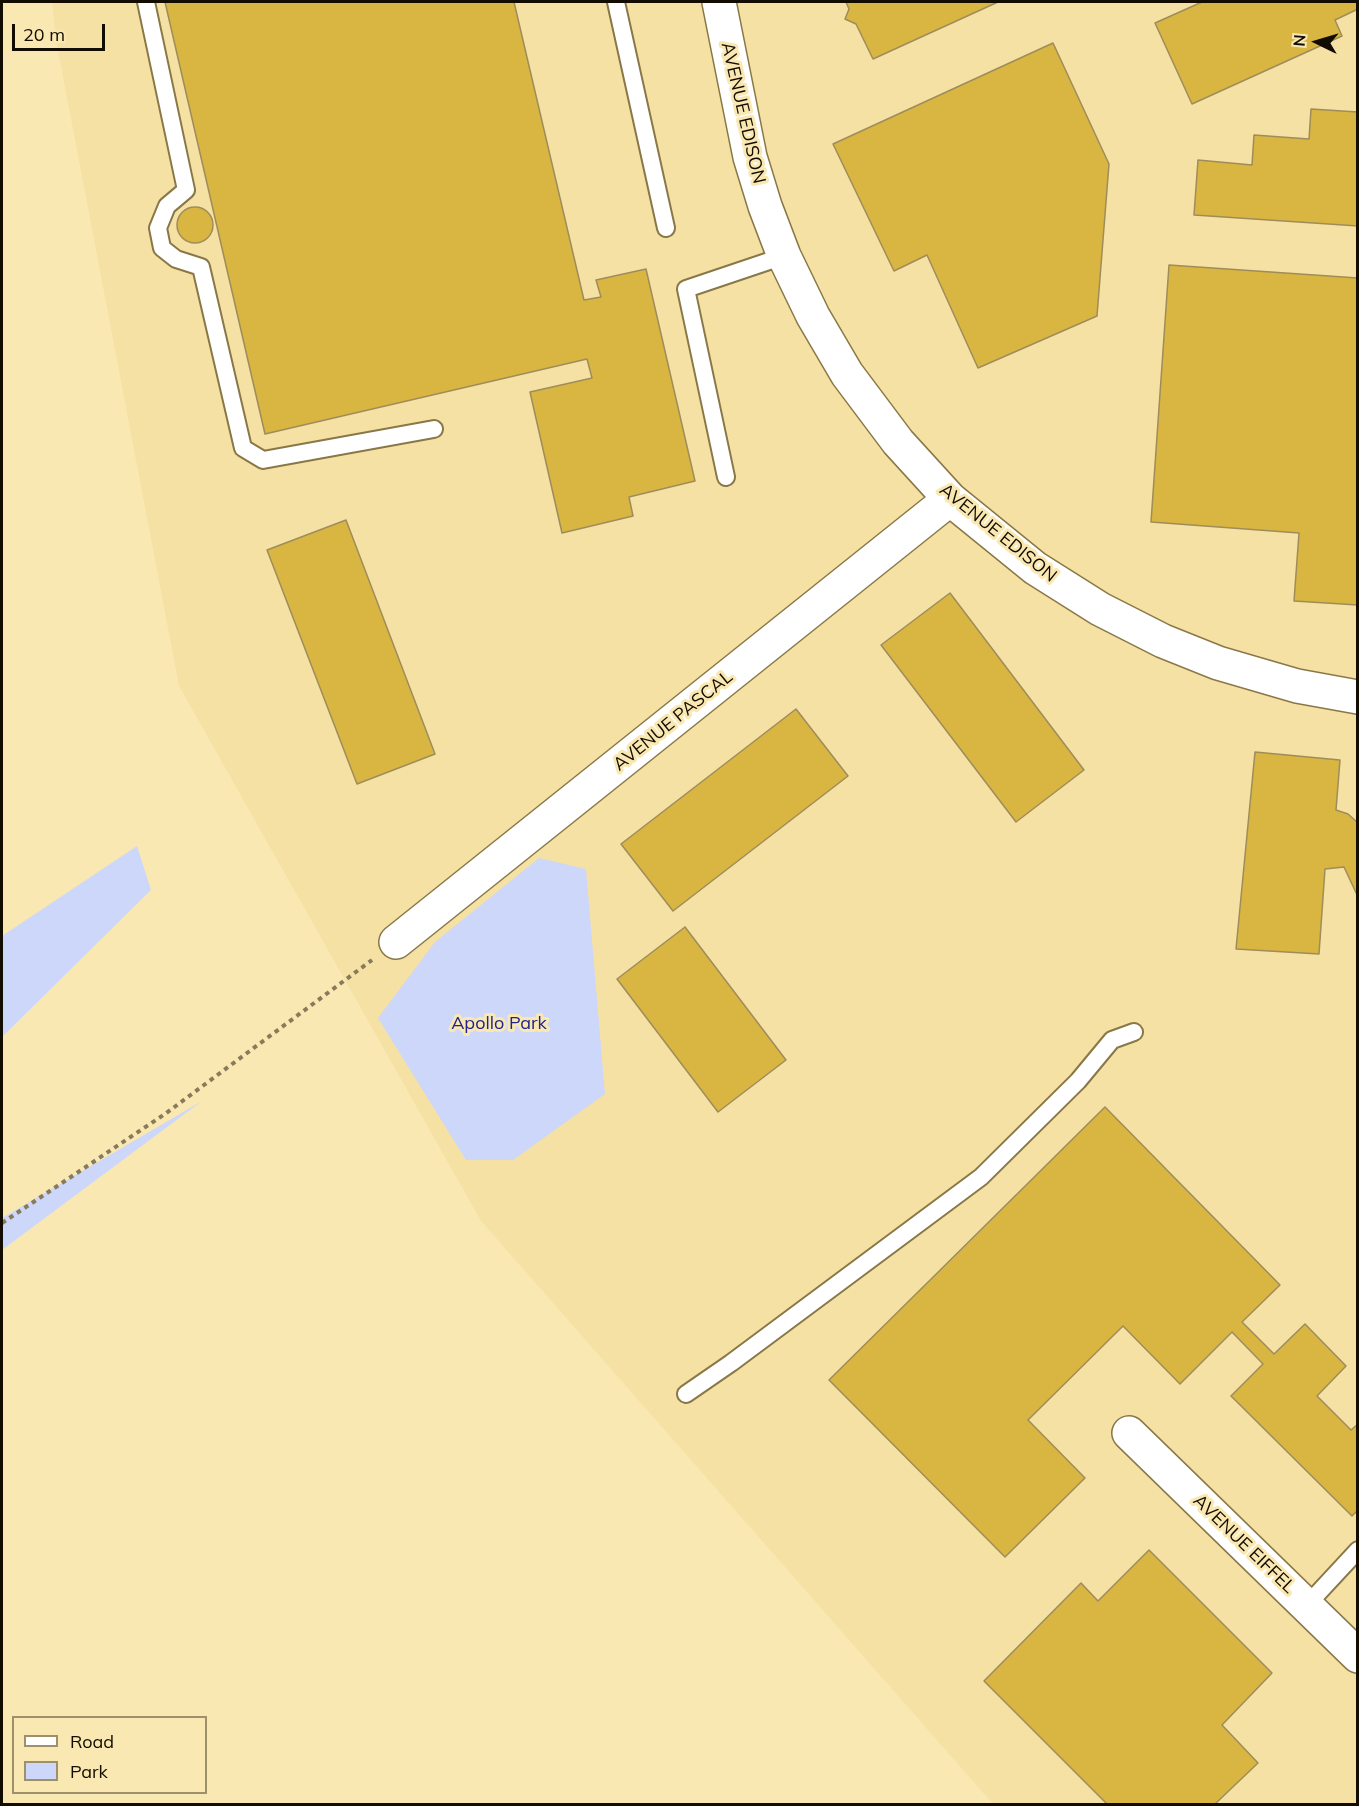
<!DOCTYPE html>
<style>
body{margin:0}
#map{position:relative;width:1359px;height:1806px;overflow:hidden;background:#fae8b3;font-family:Mulish,sans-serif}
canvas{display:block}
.frame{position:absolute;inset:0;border:3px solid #130c00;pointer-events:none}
.legend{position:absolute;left:12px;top:1716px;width:195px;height:78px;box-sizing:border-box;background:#fae8b3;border:2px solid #9e906b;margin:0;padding:8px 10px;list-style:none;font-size:18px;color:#130c00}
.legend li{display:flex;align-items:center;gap:12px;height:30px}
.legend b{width:30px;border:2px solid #9e906b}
.north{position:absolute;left:1287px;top:12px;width:60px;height:60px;-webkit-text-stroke:4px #fae8b3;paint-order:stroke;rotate:275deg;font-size:16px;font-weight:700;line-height:24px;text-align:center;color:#130c00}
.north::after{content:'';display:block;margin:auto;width:21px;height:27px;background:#130c00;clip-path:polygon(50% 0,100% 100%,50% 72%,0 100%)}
.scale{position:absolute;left:12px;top:24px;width:93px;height:27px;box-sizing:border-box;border:3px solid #130c00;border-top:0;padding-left:8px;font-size:18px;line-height:21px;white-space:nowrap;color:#130c00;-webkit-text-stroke:4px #fae8b3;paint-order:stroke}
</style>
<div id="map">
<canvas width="1359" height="1806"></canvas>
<div class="frame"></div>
<ul class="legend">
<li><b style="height:8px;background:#fff"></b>Road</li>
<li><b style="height:16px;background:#ccd7fa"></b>Park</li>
</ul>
<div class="north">N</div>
<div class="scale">20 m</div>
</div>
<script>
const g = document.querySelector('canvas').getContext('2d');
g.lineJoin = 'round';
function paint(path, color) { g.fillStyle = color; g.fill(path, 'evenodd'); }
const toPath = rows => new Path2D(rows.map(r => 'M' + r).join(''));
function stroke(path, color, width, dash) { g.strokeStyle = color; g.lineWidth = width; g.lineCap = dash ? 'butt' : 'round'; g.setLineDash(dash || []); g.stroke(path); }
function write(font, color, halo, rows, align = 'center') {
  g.font = font + ' Mulish,sans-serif'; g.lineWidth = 6; g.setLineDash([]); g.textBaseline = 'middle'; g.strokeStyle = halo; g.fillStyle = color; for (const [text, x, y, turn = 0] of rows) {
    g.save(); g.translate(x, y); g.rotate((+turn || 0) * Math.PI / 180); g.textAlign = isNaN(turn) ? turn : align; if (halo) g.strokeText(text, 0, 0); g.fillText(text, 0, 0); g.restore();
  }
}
paint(toPath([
 [52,2,1357,2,1357,1804,993,1804,481,1221,179,686,56,40]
]), '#f6e1a4');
paint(toPath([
 [137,846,151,890,2,1037,2,936],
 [539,858,586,869,605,1094,513,1160,466,1160,378,1018,435,942],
 [202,1101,2,1250,2,1218]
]), '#ccd7fa');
const building = toPath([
 [165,2,514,2,584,300,601,297,596,280,646,269,695,481,629,497,633,516,562,533,530,392,592,378,587,359,265,434,165,2],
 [846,2,998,2,873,59,856,24,845,19,849,9,846,2],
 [1202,2,1358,2,1358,9,1335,20,1342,36,1192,104,1155,23,1202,2],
 [1053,43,1109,164,1097,316,978,368,927,255,894,271,833,144,1053,43],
 [1311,109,1358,112,1358,226,1194,215,1198,160,1252,165,1254,135,1309,139,1311,109],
 '177 225a18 18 0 1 1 36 0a18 18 0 1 1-36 0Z',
 [1169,265,1358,278,1358,605,1294,601,1299,533,1151,522,1169,265],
 [346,520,435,754,357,784,267,550,346,520],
 [950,593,1084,770,1016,822,881,645,950,593],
 [796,709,848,776,673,911,621,844,796,709],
 [1255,752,1340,760,1336,810,1348,814,1358,823,1358,897,1344,867,1325,869,1319,954,1236,949,1255,752],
 [685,927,786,1060,718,1112,617,979,685,927],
 [1105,1107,1280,1285,1242,1322,1274,1354,1305,1324,1346,1366,1317,1396,1351,1430,1358,1424,1358,1510,1352,1516,1231,1396,1263,1364,1232,1332,1180,1384,1123,1326,1028,1420,1085,1478,1005,1557,829,1380,1105,1107],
 [1149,1550,1272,1673,1222,1725,1258,1763,1215,1804,1107,1804,984,1681,1081,1583,1098,1601,1149,1550]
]);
paint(building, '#d9b542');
stroke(building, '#9e8d5b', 1.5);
const lane = toPath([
 [146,2,186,190,167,206,158,228,162,248,176,259,201,267,243,448,263,460,434,429],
 [616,2,666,228],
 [726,477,686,289,784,256],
 [686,1394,731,1363,981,1177,1078,1081,1112,1040,1134,1032],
 [1307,1605,1358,1550]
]);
const street = toPath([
 [719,2,750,157,765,206,784,256,813,316,847,374,898,442,950,499,1035,568,1100,609,1163,641,1218,663,1297,686,1358,697],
 [396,942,950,499],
 [1129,1433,1358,1656]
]);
stroke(lane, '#897847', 20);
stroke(street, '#897847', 36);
stroke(toPath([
 [2,1223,165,1114,372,960]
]), '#887b5b', 4, [4.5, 4.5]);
stroke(lane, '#fff', 16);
stroke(street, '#fff', 33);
write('18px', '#130c00', '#fae8b3', [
 ["AVENUE EDISON",743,113,77],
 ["AVENUE EDISON",998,533,39],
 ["AVENUE PASCAL",673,721,-39],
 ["AVENUE EIFFEL",1244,1544,44]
]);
write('18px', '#20258c', '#fae8b3', [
 ["Apollo Park",499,1024]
]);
</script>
